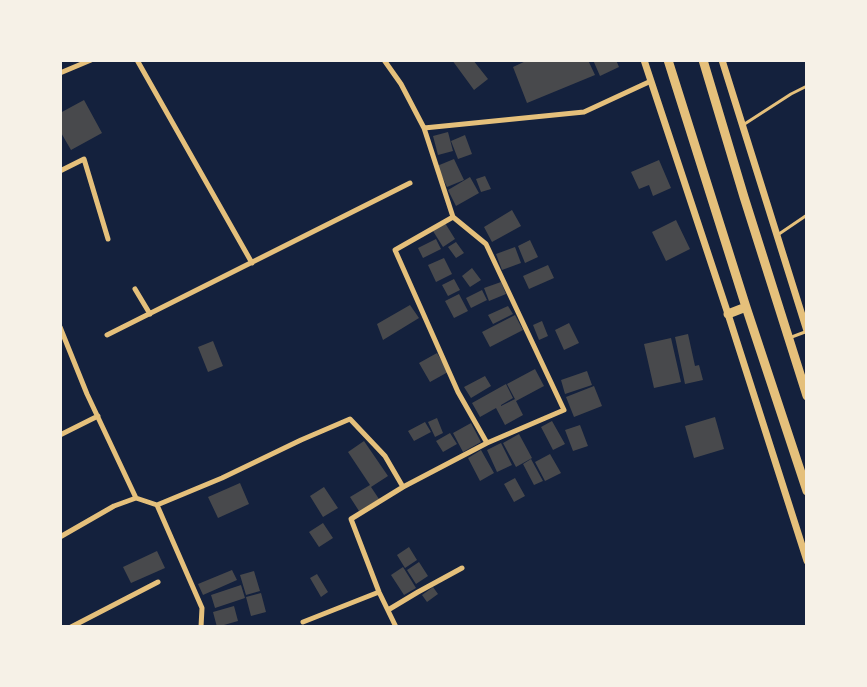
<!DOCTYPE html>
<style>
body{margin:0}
#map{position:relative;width:867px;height:687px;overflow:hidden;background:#14213d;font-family:"Nunito Sans",sans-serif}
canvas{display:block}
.frame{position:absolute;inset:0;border:62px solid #f6f1e7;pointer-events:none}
</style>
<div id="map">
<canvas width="867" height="687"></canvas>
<div class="frame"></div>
</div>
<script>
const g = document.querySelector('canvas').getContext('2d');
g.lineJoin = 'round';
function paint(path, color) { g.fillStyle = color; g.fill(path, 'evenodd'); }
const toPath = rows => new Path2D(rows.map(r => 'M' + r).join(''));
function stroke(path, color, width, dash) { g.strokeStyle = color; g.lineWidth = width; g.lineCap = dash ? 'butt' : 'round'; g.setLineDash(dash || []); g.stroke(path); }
paint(toPath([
 [452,60,473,60,488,79,474,90],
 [528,60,588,60,595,75,527,103,513,67],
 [593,60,616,60,619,67,600,76],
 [84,100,102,133,71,150,60,131,60,113],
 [448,132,453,151,438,155,433,136],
 [465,135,472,154,458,159,451,141],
 [454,159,464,180,447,187,437,166],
 [659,160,671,188,653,196,649,185,639,189,631,172],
 [485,176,491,189,481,192,476,179],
 [470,177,479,193,456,206,448,190],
 [512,210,521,226,492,242,484,227],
 [676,220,690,249,666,261,652,232],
 [445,223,455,239,443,247,433,231],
 [436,239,441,249,423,258,418,248],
 [530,240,538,257,525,263,518,246],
 [456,242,464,253,456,258,448,247],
 [515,247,521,263,502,270,496,254],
 [444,258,452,274,436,282,428,265],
 [548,265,554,278,529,289,523,276],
 [472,268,481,280,470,287,462,276],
 [454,279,460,290,448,296,442,285],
 [501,282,506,294,489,301,484,288],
 [482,290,487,300,471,308,466,298],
 [459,294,468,311,454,318,445,301],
 [410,305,419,318,383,340,377,324],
 [508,306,513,314,493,324,488,315],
 [515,315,523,330,490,347,482,332],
 [542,321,548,336,539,340,533,325],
 [569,323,579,343,564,350,555,330],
 [688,334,695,366,699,365,703,380,685,384,675,337],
 [671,338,681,382,654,388,644,344],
 [213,341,223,366,208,372,198,347],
 [437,353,448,372,430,382,419,363],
 [535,369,544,386,516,401,507,384],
 [587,371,592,385,565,394,561,380],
 [485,376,491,386,471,398,464,387],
 [506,384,513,398,501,405,501,406,515,399,523,415,505,425,496,408,480,417,472,403],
 [594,386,602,406,574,417,566,397],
 [715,417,724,449,694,458,685,426],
 [437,418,443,433,435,437,428,422],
 [552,421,565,444,553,450,541,427],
 [425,422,431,432,414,441,408,431],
 [471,423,481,442,463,452,453,433],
 [580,425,588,446,573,451,565,430],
 [450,433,457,444,443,452,436,441],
 [519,434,532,458,516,467,503,443],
 [364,441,388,476,371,487,379,499,359,511,350,497,370,485,348,452],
 [501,443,512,465,497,472,487,450],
 [481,450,494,473,480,481,468,458],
 [550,454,561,473,545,481,535,462],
 [531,459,543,481,534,485,523,464],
 [515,478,525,496,514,502,504,484],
 [240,483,249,504,218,518,208,497],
 [324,487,338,508,323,517,310,496],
 [323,523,333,538,319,547,309,532],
 [409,547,417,560,405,568,397,555],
 [157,551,165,568,131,583,123,567],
 [419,562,428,576,416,584,407,570],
 [403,567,416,588,404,595,391,575],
 [232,570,237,580,203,595,198,584],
 [254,571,260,591,246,595,240,575],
 [317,574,328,592,321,597,310,578],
 [241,585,245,598,215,608,211,595],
 [433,587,438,594,427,602,422,595],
 [261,593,266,612,251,616,246,597],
 [234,606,238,621,217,627,213,612]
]), '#48494c');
stroke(toPath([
 [743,125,791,94,807,86],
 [779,234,807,215],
 [789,338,805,332]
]), '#e5c07b', 3);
stroke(toPath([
 [137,60,252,263],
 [384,60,401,84,424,128],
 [60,73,91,60],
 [60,171,84,159,108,239],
 [453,217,486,244,564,410,487,443],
 [135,289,150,314],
 [60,327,87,394,136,498],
 [107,335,410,183],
 [60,435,98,416],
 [60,537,114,506,136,498,157,505],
 [388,610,418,592,462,568],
 [303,622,379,592],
 [71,627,158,582],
 [201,627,202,608,157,505,222,478,301,440,350,419,385,456,403,487],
 [396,627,379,592,351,519,403,487,487,443,458,392,395,250,453,217,424,128,584,112,651,81]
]), '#e5c07b', 5);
stroke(toPath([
 [644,60,728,314,807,561],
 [722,60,807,331]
]), '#e5c07b', 7);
stroke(toPath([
 [668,60,746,307,807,491],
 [703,60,744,197,807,396],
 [728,314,746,307]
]), '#e5c07b', 9);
</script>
